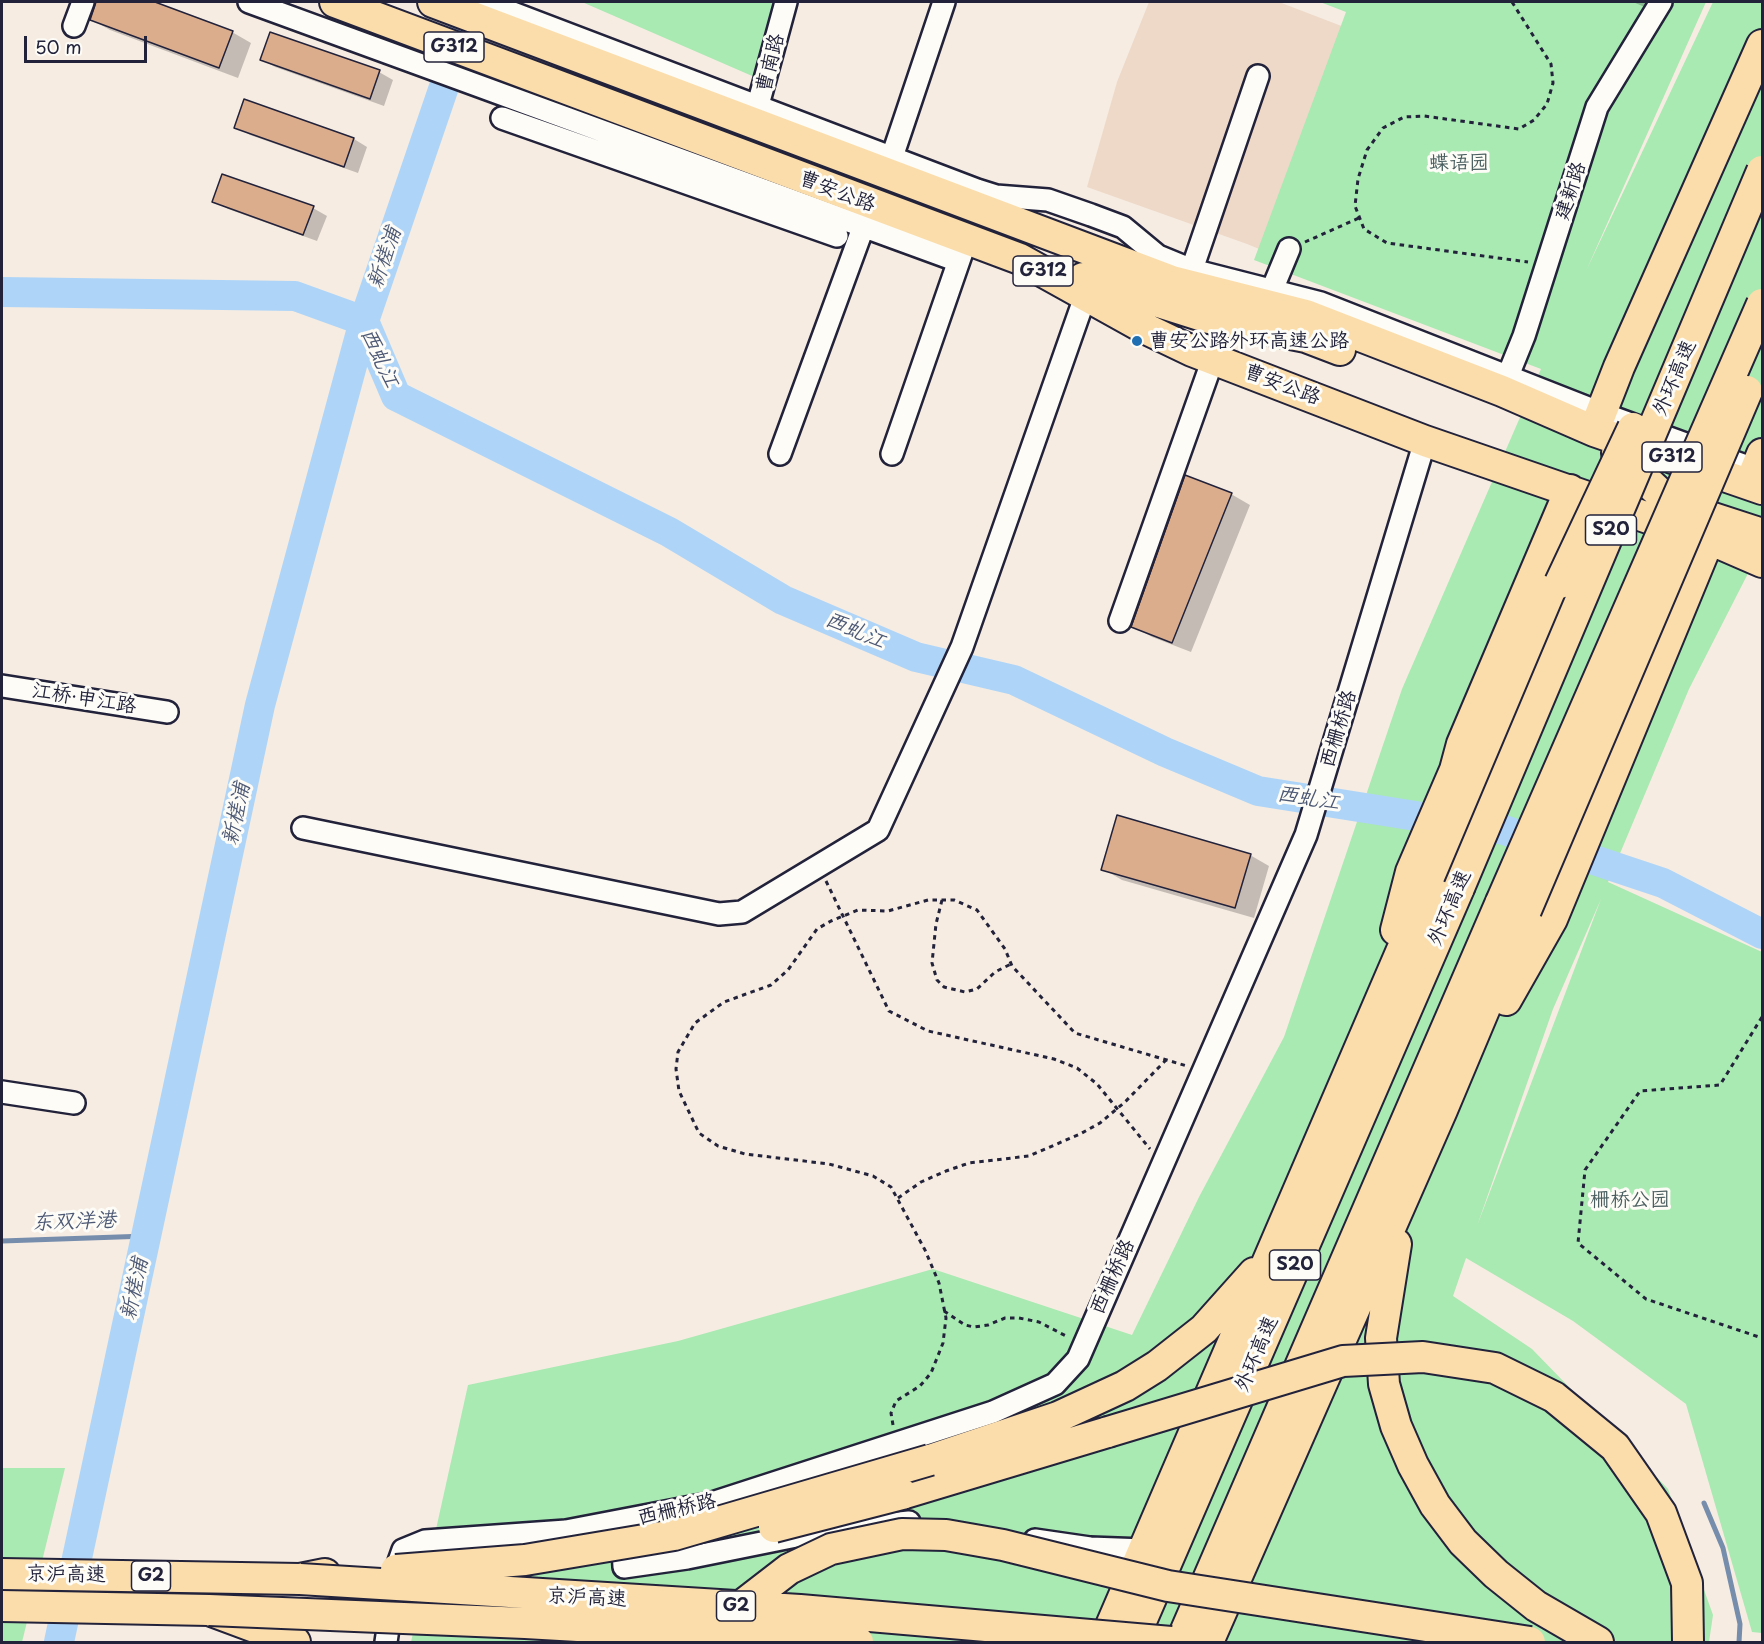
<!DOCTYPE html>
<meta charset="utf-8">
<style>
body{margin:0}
#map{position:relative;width:1764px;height:1644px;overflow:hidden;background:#f6ece2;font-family:"Playpen Sans",sans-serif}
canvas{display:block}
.frame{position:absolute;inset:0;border:3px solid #22223b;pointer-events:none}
.scale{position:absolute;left:24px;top:36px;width:123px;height:27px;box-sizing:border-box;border:3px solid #22223b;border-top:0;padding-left:8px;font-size:18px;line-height:21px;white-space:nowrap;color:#22223b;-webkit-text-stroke:4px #fdfcf7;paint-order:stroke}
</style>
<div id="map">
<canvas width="1764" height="1644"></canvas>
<div class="frame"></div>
<div class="scale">50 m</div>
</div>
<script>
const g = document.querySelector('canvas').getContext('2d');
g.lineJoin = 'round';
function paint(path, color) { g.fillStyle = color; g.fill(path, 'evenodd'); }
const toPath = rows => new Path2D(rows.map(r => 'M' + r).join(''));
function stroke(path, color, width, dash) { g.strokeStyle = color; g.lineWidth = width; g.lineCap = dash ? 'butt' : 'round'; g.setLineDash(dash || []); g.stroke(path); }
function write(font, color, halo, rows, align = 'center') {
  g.font = font + ' "Playpen Sans","LXGW WenKai TC",sans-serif'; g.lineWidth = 6; g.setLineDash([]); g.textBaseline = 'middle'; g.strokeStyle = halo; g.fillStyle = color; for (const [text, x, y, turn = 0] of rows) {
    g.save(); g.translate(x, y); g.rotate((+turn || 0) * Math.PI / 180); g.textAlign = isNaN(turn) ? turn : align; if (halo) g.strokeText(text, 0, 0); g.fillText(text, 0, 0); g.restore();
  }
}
paint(toPath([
 [1149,2,1279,2,1586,120,1509,351,1247,244,1087,187,1117,82]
]), '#eed9c8');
paint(toPath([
 [582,2,785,2,766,82],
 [1320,2,1706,2,1586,271,1713,2,1762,2,1762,546,1689,689,1608,882,1762,952,1762,1633,1752,1632,1686,1404,1573,1321,1466,1258,1453,1296,1532,1349,1668,1489,1713,1615,1709,1642,411,1642,468,1385,678,1341,933,1269,1132,1335,1199,1197,1284,1037,1402,689,1541,369,1254,260,1346,12],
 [1601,899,1477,1226,1553,1009],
 [2,1468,65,1468,22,1642,2,1642]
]), '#a9e9b2');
paint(toPath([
 [96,2,150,2,232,32,251,43,238,78,110,30,92,20],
 [1633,2,1675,2,1663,15],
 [261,59,379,72,393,80,384,106,275,67],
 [245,101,354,139,367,147,358,173,250,135,236,127],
 [214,201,313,208,327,216,317,241,228,209],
 [1231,494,1250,505,1191,652,1152,637,1133,626],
 [1250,855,1269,866,1254,918,1122,880,1103,869]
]), '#0003');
stroke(toPath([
 [2,1241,147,1236],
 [1704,1503,1723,1548,1740,1624,1739,1642]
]), '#768dac', 5);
stroke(toPath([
 [2,292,295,296,364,321,396,396,669,532,783,600,916,657,1014,680,1165,752,1258,791,1504,830,1663,883,1762,934],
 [59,1642,260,705,364,321,473,2]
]), '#aed5f8', 30);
const building = toPath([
 [96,2,155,2,233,31,219,68,90,20,96,2],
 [270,32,380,70,370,99,260,60,270,32],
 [244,99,354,138,344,167,234,128,244,99],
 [222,174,314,206,303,235,212,202,222,174],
 [1185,475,1232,493,1172,643,1131,627,1185,475],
 [1117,815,1251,854,1235,908,1101,870,1117,815]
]);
paint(building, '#dbad8d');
stroke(building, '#22223b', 1.5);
const minor = toPath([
 [249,2,958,261],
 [484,2,977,190,996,196,1048,200,1091,215,1123,227,1158,256,1192,270,1321,303,1601,413,1762,472],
 [74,26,83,2],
 [755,116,786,2],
 [502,118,837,236],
 [888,169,944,2],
 [1188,281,1258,76],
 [1267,302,1289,249],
 [1503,388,1524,336,1597,107,1661,2],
 [780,454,868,214],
 [892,454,963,249],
 [1120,621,1213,359],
 [2,686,167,712],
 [303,828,719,914,742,912,878,830,962,647,1086,294],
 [2,1092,74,1103],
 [622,1531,624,1567,687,1558,821,1531,909,1522],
 [1035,1540,1090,1548,1145,1550],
 [386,1642,397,1567,403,1550,425,1541,566,1531,712,1503,993,1412,1055,1384,1078,1359,1306,835,1425,441]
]);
const highway = toPath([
 [335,2,1020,259,1144,328,1192,351,1425,441,1709,539,1762,562],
 [433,2,1172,281,1306,315,1502,391,1594,431,1762,489],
 [1083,278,1209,318,1306,337,1340,350],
 [1594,431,1619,367,1762,45],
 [1617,453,1685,517],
 [1750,484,1762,454],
 [1670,504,1762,534],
 [1396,930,1411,872,1455,770,1462,744,1570,490],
 [1506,1000,1552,919,1709,539],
 [1396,1244,1381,1338,1384,1384,1396,1426,1413,1465,1435,1505,1463,1542,1496,1574,1536,1606,1598,1642],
 [930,1460,1058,1417,1125,1386,1157,1366,1204,1329,1254,1273],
 [902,1494,1108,1432],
 [2,1574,300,1579,325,1574],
 [2,1606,209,1610,295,1642],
 [1104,1642,1560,583],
 [1132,1642,1459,888],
 [1181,1642,1501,902],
 [1208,1642,1442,1110,1526,910]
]);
stroke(minor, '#22223b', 26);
stroke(highway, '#22223b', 34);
stroke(toPath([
 [1512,2,1551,64,1553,83,1547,104,1534,120,1519,129,1424,116,1404,117,1383,128,1367,150,1358,179,1355,206,1364,229,1387,243,1528,262],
 [1305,242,1359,218],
 [826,881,889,1011,928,1031,1054,1059,1077,1068,1097,1084,1150,1149],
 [942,900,936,924,932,963,937,980,944,987,965,992,977,989,995,972,1011,964],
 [1762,1017,1720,1085,1640,1091,1585,1170,1578,1243,1646,1299,1762,1338],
 [898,1198,921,1182,946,1171,969,1163,1029,1156,1080,1134,1100,1123,1125,1102,1166,1060],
 [944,1311,965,1325,974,1327,988,1325,1005,1318,1019,1318,1039,1322,1068,1337],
 [893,1425,891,1413,896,1401,920,1386,931,1373,943,1343,946,1318,939,1283,925,1250,891,1187,873,1176,829,1164,745,1154,718,1146,699,1133,679,1091,676,1069,678,1052,695,1023,724,1002,771,985,788,970,817,929,831,921,858,910,888,911,928,900,954,900,977,910,1005,949,1012,966,1075,1033,1187,1066]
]), '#22223b', 3, [4.5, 4.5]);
stroke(minor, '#fdfcf7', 21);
stroke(highway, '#fbddab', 30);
const highwayBridge = toPath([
 [1560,583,1633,428],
 [1459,888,1762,171],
 [1501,902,1762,304],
 [1526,910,1747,391],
 [1108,1432,1343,1361,1423,1357,1495,1368,1554,1397,1615,1447,1661,1513,1687,1583,1688,1642],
 [774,1527,902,1494],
 [396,1570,525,1560,674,1535,930,1460],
 [300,1579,800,1610,1171,1642],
 [209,1610,525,1623,858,1642],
 [707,1642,732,1613,789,1569,831,1549,902,1534,946,1535,1003,1545,1168,1586,1530,1642]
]);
stroke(highwayBridge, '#22223b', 34, []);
stroke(highwayBridge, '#fbddab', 30);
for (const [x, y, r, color] of [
 [1137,341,6,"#1f6fb2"]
]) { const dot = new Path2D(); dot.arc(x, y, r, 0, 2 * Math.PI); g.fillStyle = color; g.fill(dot); stroke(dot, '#fdfcf7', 2); }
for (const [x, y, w] of [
 [454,47,60],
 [1043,271,60],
 [1672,457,60],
 [1611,530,51],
 [1295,1265,51],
 [151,1576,39],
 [736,1606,39]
]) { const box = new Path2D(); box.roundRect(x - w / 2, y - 15, w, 30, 4.5); g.fillStyle = '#fdfcf7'; g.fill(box); stroke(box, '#22223b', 1.5); }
write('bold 18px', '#22223b', null, [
 ["G312",454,47],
 ["G312",1043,271],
 ["G312",1672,457],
 ["S20",1611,530],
 ["S20",1295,1265],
 ["G2",151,1576],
 ["G2",736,1606]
]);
write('20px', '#22223b', '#fdfcf7', [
 ["曹南路",771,63,-76],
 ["建新路",1571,191,-72],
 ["曹安公路",837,192,21],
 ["外环高速",1675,378,-67],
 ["曹安公路",1282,385,21],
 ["江桥·申江路",84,699,9],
 ["西栅桥路",1339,729,-73],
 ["外环高速",1450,908,-67],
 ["西栅桥路",1113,1277,-66],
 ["外环高速",1257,1354,-67],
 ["西栅桥路",677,1510,-13],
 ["京沪高速",66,1575,1],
 ["京沪高速",587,1598,3]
]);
write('20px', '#4a5e5f', '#fdfcf7', [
 ["蝶语园",1459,163],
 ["栅桥公园",1630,1200]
]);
write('20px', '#22223b', '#fdfcf7', [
 ["曹安公路外环高速公路",1149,341]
], 'left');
write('italic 21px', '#4c5874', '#fdfcf7', [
 ["新槎浦",385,258,-71],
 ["西虬江",379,358,65],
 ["西虬江",855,631,23],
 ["西虬江",1308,799,9],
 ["新槎浦",237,814,-78],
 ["东双洋港",74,1222,-2],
 ["新槎浦",135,1289,-78]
]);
</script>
